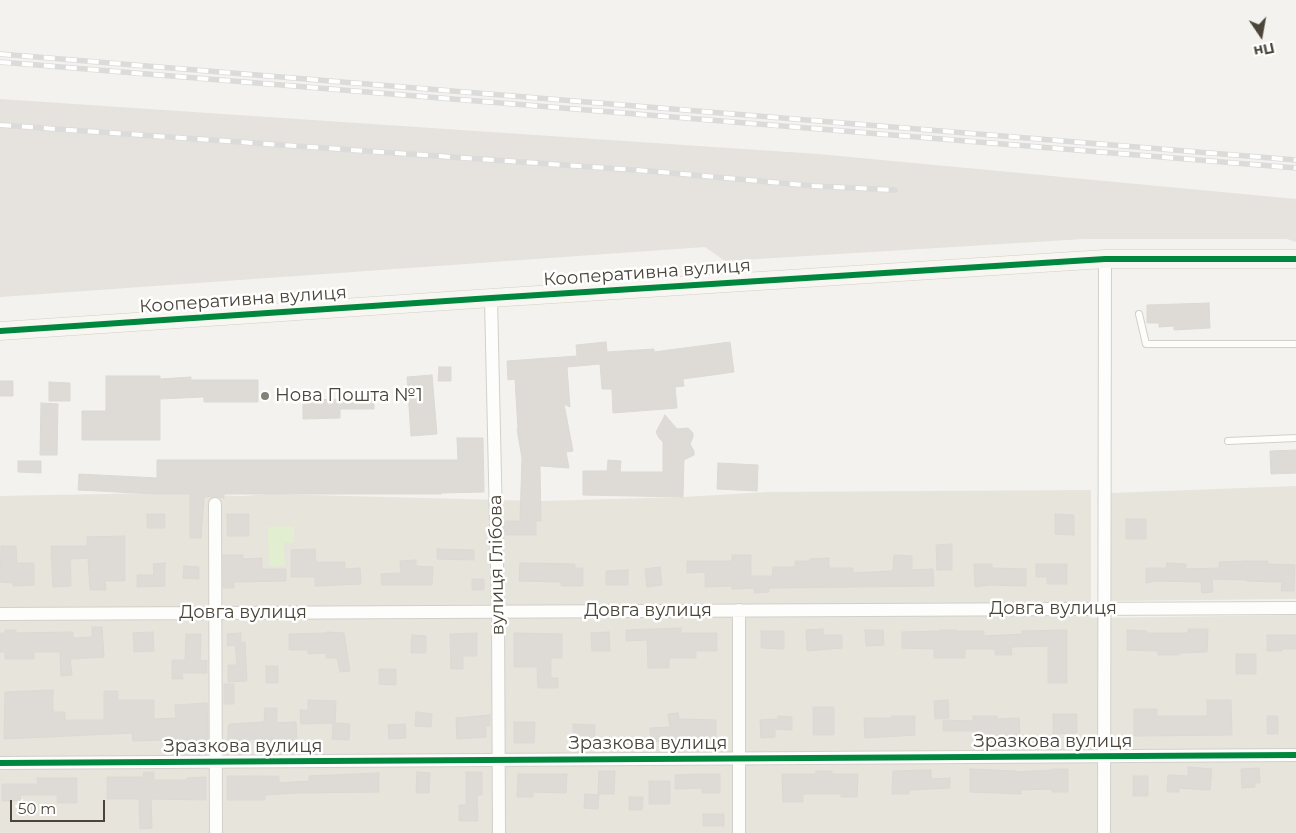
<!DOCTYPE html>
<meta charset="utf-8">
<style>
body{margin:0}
#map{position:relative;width:1296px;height:833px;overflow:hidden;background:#f4f2ee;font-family:Montserrat,sans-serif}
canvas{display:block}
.north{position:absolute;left:1236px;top:10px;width:50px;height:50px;-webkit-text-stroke:4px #fff;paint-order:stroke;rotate:168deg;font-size:14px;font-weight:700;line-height:20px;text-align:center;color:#4b4439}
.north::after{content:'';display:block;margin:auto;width:18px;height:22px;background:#4b4439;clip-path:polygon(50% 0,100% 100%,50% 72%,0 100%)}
.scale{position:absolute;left:10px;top:800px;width:95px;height:22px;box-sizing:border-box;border:2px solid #4b4439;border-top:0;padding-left:6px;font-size:15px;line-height:18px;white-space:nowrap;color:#4b4439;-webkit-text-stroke:4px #fff;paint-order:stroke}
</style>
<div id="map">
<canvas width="1296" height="833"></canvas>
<div class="north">Пн</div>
<div class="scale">50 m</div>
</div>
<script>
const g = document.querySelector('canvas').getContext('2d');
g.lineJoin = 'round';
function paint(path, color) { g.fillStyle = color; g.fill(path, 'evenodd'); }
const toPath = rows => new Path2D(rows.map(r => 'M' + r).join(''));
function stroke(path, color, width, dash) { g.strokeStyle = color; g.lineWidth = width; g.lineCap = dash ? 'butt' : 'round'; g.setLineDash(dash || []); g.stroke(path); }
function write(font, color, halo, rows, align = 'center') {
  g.font = font + ' Montserrat,sans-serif'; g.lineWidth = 5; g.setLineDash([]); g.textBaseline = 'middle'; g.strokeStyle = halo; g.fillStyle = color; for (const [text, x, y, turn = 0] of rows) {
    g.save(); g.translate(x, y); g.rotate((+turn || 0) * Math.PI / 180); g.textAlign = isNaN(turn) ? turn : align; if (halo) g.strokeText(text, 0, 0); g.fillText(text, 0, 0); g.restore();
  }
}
paint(toPath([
 [1296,486,1296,599,1110,601,1111,493],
 [1091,490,1091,618,1296,615,1296,833,0,833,0,496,154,493,242,496,271,494,541,501,683,497,768,492]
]), '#e7e4dc');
paint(toPath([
 [0,99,818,154,1296,199,1296,242,1287,239,1083,239,725,261,705,247,0,297]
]), '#e6e2de');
paint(toPath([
 [294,526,294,542,284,543,285,566,269,566,268,527]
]), '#e1eecf');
const building = toPath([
 [1209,303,1210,328,1174,330,1174,326,1159,327,1159,323,1147,323,1147,305,1209,303],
 [606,342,607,352,654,349,654,352,730,342,734,372,683,379,684,386,675,387,677,408,613,413,612,389,602,389,600,364,567,367,570,407,564,404,573,451,566,452,569,468,540,466,541,521,536,521,536,535,504,535,504,521,520,521,522,458,517,429,518,429,515,379,508,380,507,361,577,356,576,345,606,342],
 [439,367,451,367,451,381,438,381,439,367],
 [432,375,437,434,411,436,407,377,432,375],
 [106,376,160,376,160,379,191,377,191,380,258,380,258,402,204,402,204,397,160,399,160,440,82,440,82,411,106,411,106,376],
 [0,381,13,381,13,396,0,396,0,381],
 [49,382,70,383,70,401,49,401,49,382],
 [353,396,374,396,374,409,340,409,340,418,303,419,303,400,353,399,353,396],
 [41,403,58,404,57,455,40,455,41,403],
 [665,415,677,429,688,428,693,433,693,437,690,444,694,451,694,455,684,460,683,497,583,495,583,471,607,471,608,460,621,461,620,472,663,472,663,442,659,438,656,432,665,415],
 [457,438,483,438,484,492,441,493,441,494,224,494,224,498,215,496,204,497,201,538,190,538,190,494,157,494,78,490,79,474,157,478,157,460,458,460,457,438],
 [1296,450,1296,473,1271,474,1270,451,1296,450],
 [18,461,41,461,41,473,18,472,18,461],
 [718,463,758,465,757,491,717,489,718,463],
 [147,514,165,514,165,528,147,528,147,514],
 [227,514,249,514,249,536,227,536,227,514],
 [1055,514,1074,515,1074,535,1055,534,1055,514],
 [1126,519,1146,519,1146,539,1126,539,1126,519],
 [125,536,125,581,105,581,106,590,90,590,88,558,70,559,71,586,53,587,51,546,87,546,87,537,125,536],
 [952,544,952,570,937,570,936,545,952,544],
 [1,546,16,546,17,563,34,563,34,585,13,586,13,583,0,582,1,546],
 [315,549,316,562,345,562,345,569,360,568,361,584,315,586,315,577,291,577,291,550,315,549],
 [437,549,474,550,474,560,437,559,437,549],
 [223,555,243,555,243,559,262,558,262,569,286,569,286,581,234,582,234,588,223,588,223,555],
 [732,555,751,555,751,576,772,576,773,567,795,567,795,561,810,561,810,559,829,558,829,568,853,568,853,573,893,571,894,555,912,556,912,570,933,569,934,586,769,588,769,592,754,593,754,588,732,589,732,586,705,587,705,572,687,573,687,561,732,561,732,555],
 [416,560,416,566,433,567,432,585,382,585,381,574,401,573,400,561,416,560],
 [1247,561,1268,561,1268,564,1295,565,1294,591,1281,591,1282,582,1247,581,1247,580,1212,579,1213,592,1202,593,1201,582,1156,581,1146,583,1146,568,1166,568,1167,563,1186,564,1186,569,1219,568,1219,562,1247,561],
 [165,563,165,586,137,587,137,575,154,575,153,564,165,563],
 [520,563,575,564,575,568,583,568,583,586,561,586,561,582,519,581,520,563],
 [974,564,992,564,992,568,1026,569,1026,586,990,585,975,587,974,564],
 [1036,564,1067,564,1067,584,1047,584,1047,577,1036,577,1036,564],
 [184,566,199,567,199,579,183,578,184,566],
 [660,567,662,585,647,587,645,569,660,567],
 [628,570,628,585,606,585,606,571,628,570],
 [472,579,484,579,484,590,472,590,472,579],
 [92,627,102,627,104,657,70,659,72,675,61,676,60,652,34,652,34,659,5,659,5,652,0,652,0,633,5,633,5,630,16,630,16,633,73,632,73,638,92,637,92,627],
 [681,628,681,633,717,633,717,651,696,651,696,658,669,658,669,668,648,668,647,640,626,641,626,630,681,628],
 [823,629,823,635,842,635,842,648,807,651,806,630,823,629],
 [1188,629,1208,629,1207,652,1179,653,1179,655,1158,655,1158,651,1127,650,1127,630,1147,631,1147,633,1188,633,1188,629],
 [865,630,883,630,884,645,866,646,865,630],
 [940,630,957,630,957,631,984,631,984,636,1022,634,1022,631,1067,630,1067,683,1048,683,1048,646,1011,647,1012,655,995,655,995,649,965,649,965,658,934,658,934,649,902,648,902,632,940,631,940,630],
 [761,631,784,631,784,649,761,648,761,631],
 [153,632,154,651,134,652,133,633,153,632],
 [327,632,344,633,350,671,340,672,337,658,326,658,326,653,308,654,308,650,289,650,289,634,327,633,327,632],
 [609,632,610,651,592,651,591,633,609,632],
 [241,633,241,643,245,642,247,681,228,682,228,665,237,665,235,645,227,646,227,634,241,633],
 [477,633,477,656,463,656,463,669,451,669,450,634,477,633],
 [514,633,562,634,562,658,551,658,551,678,558,678,558,688,538,688,537,667,514,667,514,633],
 [186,634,201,634,200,661,207,660,207,673,182,673,183,679,172,679,172,660,185,660,186,634],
 [412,635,426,636,426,653,411,653,412,635],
 [1267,635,1296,635,1296,649,1282,649,1282,651,1267,651,1267,635],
 [1236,654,1256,654,1256,674,1236,674,1236,654],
 [266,666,278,666,278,683,266,683,266,666],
 [379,669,396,669,396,685,379,684,379,669],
 [224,684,234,684,234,704,224,704,224,684],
 [53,690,53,712,65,712,65,720,104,720,104,691,118,691,118,700,154,700,154,719,176,718,175,705,207,703,208,743,194,742,194,739,133,741,132,733,4,739,5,692,53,690],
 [308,700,336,701,335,723,350,724,349,740,332,739,333,723,301,724,300,710,308,710,308,700],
 [948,700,949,718,935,719,934,701,948,700],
 [1207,700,1231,700,1232,735,1134,736,1134,709,1157,709,1157,716,1207,716,1207,700],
 [813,707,834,707,834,735,813,735,813,707],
 [265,708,277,708,277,723,296,722,297,740,249,739,249,741,228,741,228,726,230,724,264,722,265,708],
 [416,712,432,714,431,727,415,726,416,712],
 [678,713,679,719,716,720,716,743,671,745,671,740,651,742,650,728,670,727,668,714,678,713],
 [1053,714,1077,714,1077,733,1053,734,1053,714],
 [490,715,490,726,486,726,486,737,457,739,456,718,490,715],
 [778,716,792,717,792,730,775,729,775,737,761,738,760,720,778,719,778,716],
 [891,716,915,716,915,735,865,738,864,718,891,718,891,716],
 [973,716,997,716,997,719,1019,718,1020,736,974,736,974,731,943,731,943,720,973,721,973,716],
 [1267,716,1278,716,1278,734,1267,734,1267,716],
 [514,722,535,722,534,743,514,743,514,722],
 [405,724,406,738,389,739,388,725,405,724],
 [573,724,595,725,595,742,573,741,573,724],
 [1188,767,1212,769,1210,790,1179,788,1179,792,1167,792,1168,775,1188,776,1188,767],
 [1259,768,1260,783,1255,783,1255,787,1242,788,1241,769,1259,768],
 [970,769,1016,771,1016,772,1052,770,1052,769,1068,769,1068,792,1052,792,1052,789,1020,790,1021,794,970,792,970,769],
 [931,770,931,779,950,778,950,788,909,790,909,794,892,794,893,771,931,770],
 [599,771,615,771,614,794,598,794,599,771],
 [816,771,832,771,832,774,858,774,857,797,841,797,841,794,803,794,803,802,783,802,782,774,816,774,816,771],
 [144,772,154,772,154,780,187,780,187,778,206,777,206,800,151,799,152,828,140,829,139,799,107,799,107,777,143,777,144,772],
 [417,772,430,773,429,793,416,793,417,772],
 [466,772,482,772,482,795,477,795,478,821,459,821,459,805,466,805,466,772],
 [379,773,379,792,297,793,265,795,265,800,227,800,227,776,279,776,279,783,309,781,309,776,379,773],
 [518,774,567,774,566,793,533,792,533,797,517,797,518,774],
 [702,774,720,774,720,793,702,793,702,788,675,789,675,775,702,774],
 [1133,776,1148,776,1148,796,1133,796,1133,776],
 [37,778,77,778,77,803,57,803,57,795,20,795,21,801,2,801,2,784,38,784,37,778],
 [649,781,670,781,670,804,649,804,649,781],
 [585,794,599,795,598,809,584,808,585,794],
 [629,797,643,797,642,810,629,810,629,797],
 [703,814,724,814,724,826,703,826,703,814]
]);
paint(building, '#dedbd6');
stroke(building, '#dcd9d4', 1);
const lane = toPath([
 [1139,314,1146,344,1296,344],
 [1228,441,1296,438]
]);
const street = toPath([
 [491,298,498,611,499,833],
 [215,504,216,833],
 [739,610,739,833],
 [0,614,1296,608],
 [0,763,1296,755],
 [1104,833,1105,259]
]);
const secondary = toPath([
 [0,331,491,298,1105,259,1296,259]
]);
stroke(lane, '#d2d0cb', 8);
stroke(street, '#d2d0cb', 14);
stroke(secondary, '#d3cfc5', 19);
stroke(lane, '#fdfdfc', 6);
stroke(street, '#fdfdfc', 12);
stroke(secondary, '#f7f6f1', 18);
const rail = toPath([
 [0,54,1296,160],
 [0,62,1296,168],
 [0,125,649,171,814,186,895,190]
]);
stroke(rail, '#dbdbda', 5.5);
stroke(rail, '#fff', 4, [11]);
stroke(toPath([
 [0,331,491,298,1105,259,1296,259],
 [0,763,1296,755]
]), '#00873e', 6);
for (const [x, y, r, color] of [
 [265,396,5,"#868178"]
]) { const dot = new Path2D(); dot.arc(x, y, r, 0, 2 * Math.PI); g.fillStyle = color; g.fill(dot); stroke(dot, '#fff', 2); }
write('18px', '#4b4439', '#fff', [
 ["Кооперативна вулиця",647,273,-4],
 ["Кооперативна вулиця",243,300,-4],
 ["вулиця Глібова",497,565,-91],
 ["Довга вулиця",1053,609],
 ["Довга вулиця",648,611],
 ["Довга вулиця",243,613],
 ["Зразкова вулиця",1053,742],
 ["Зразкова вулиця",648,744],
 ["Зразкова вулиця",243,747]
]);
write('18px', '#4b4439', '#fff', [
 ["Нова Пошта №1",275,396]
], 'left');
</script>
